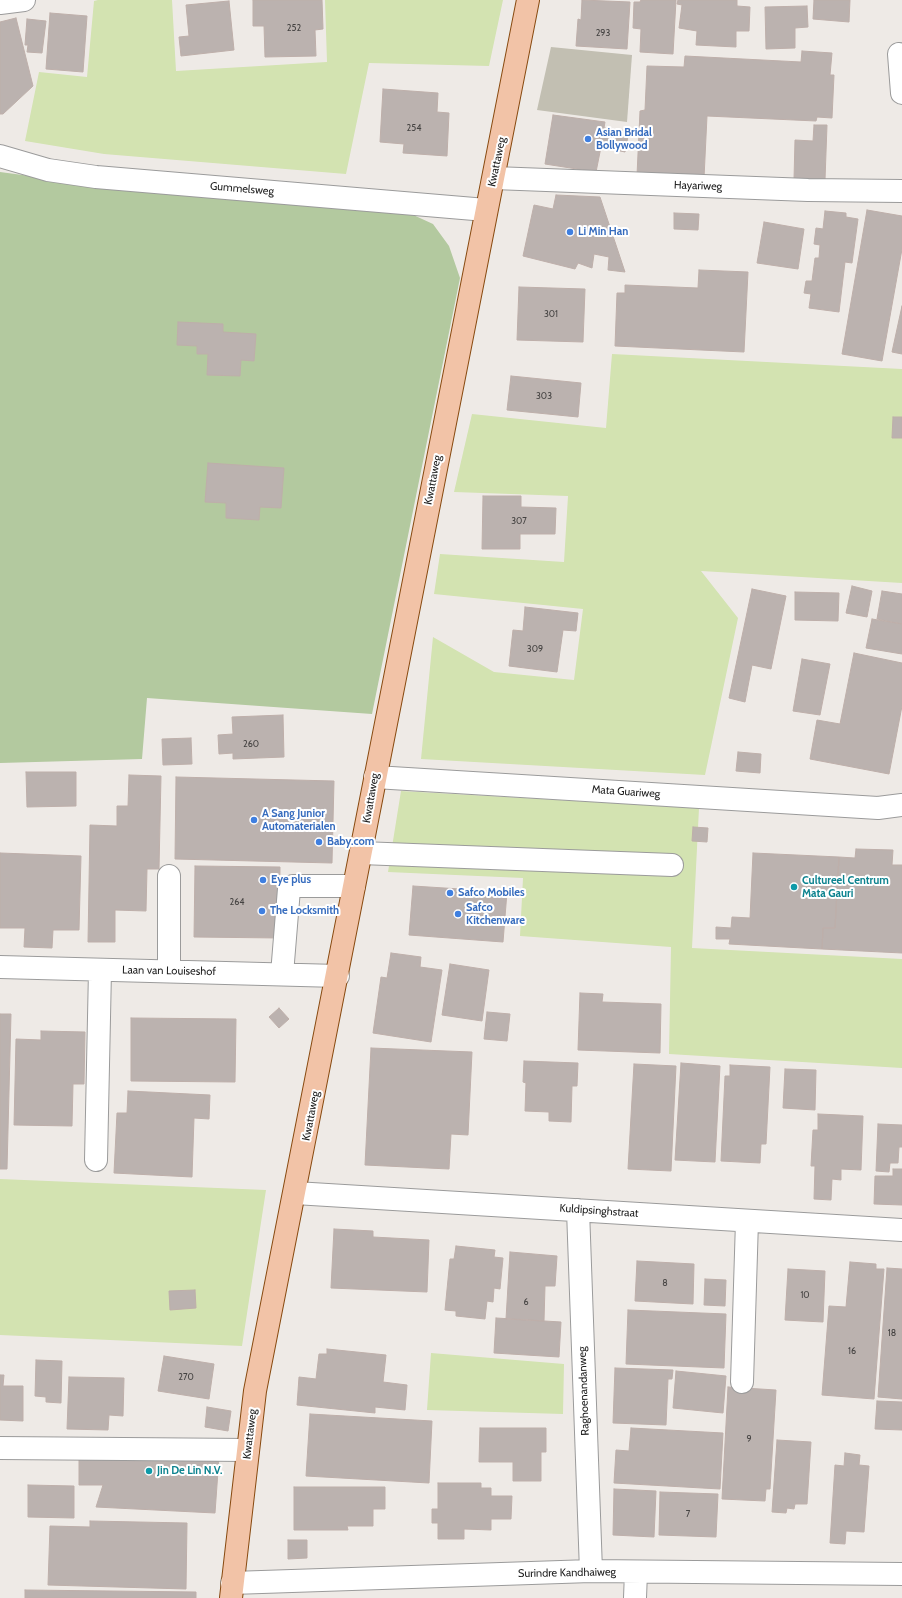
<!DOCTYPE html>
<style>
body{margin:0}
canvas{display:block;background:#eeeae6}
</style>
<canvas width="902" height="1598"></canvas>
<script>
const g = document.querySelector('canvas').getContext('2d');
g.lineJoin = 'round';
function paint(path, color) { g.fillStyle = color; g.fill(path, 'evenodd'); }
const toPath = rows => new Path2D(rows.map(r => 'M' + r).join(''));
function stroke(path, color, width, dash) { g.strokeStyle = color; g.lineWidth = width; g.lineCap = dash ? 'butt' : 'round'; g.setLineDash(dash || []); g.stroke(path); }
function write(font, color, halo, rows, align = 'center') {
  g.font = font + ' Cabin,sans-serif'; g.lineWidth = 4; g.setLineDash([]); g.textBaseline = 'middle'; g.strokeStyle = halo; g.fillStyle = color; for (const [text, x, y, turn = 0] of rows) {
    g.save(); g.translate(x, y); g.rotate((+turn || 0) * Math.PI / 180); g.textAlign = isNaN(turn) ? turn : align; if (halo) g.strokeText(text, 0, 0); g.fillText(text, 0, 0); g.restore();
  }
}
paint(toPath([
 [551,47,632,55,627,122,537,110]
]), '#c2bfb2');
paint(toPath([
 [98,0,172,0,176,71,327,62,325,0,503,0,489,66,369,63,346,174,104,154,25,141,39,72,87,77,94,1],
 [612,354,902,369,902,583,701,571,738,618,705,775,421,759,433,637,494,672,574,680,583,609,434,594,440,554,564,562,568,496,454,492,472,414,606,428],
 [401,791,699,808,692,948,902,959,902,1068,669,1054,671,947,520,936,523,878,388,872],
 [0,1179,266,1190,242,1346,0,1335],
 [431,1353,564,1364,563,1414,427,1410]
]), '#d3e3b1');
paint(toPath([
 [0,172,105,186,409,213,433,224,449,246,460,278,372,714,147,698,142,759,0,763]
]), '#b3c99f');
const building = toPath([
 [253,0,322,0,323,29,315,30,316,56,265,57,264,26,253,26,253,0],
 [582,0,630,2,627,49,576,46,578,19,581,20,582,0],
 [641,0,676,0,673,54,640,52,641,29,633,28,634,2,640,2,641,0],
 [678,0,737,0,737,6,750,7,749,31,736,31,736,47,696,45,697,31,679,28,682,5,677,4,678,0],
 [814,0,850,0,849,22,813,19,814,0],
 [229,1,234,50,181,56,179,37,189,36,186,5,229,1],
 [807,6,808,27,795,28,795,48,766,49,765,7,807,6],
 [50,13,87,16,83,72,46,69,50,13],
 [16,18,33,86,3,114,0,114,0,22,16,18],
 [27,19,46,21,42,53,27,52,28,45,25,45,27,19],
 [802,51,832,53,830,75,834,75,832,118,817,117,816,121,707,116,704,178,637,175,640,111,645,110,647,66,684,67,685,56,801,62,802,51],
 [383,89,438,93,437,112,449,113,447,156,403,153,404,144,380,142,383,89],
 [553,115,605,122,604,128,629,131,625,152,601,147,596,172,545,164,553,115],
 [814,125,827,125,825,180,794,179,795,140,813,141,814,125],
 [556,195,600,197,625,272,608,270,609,257,594,254,592,268,578,263,575,269,523,256,534,205,553,209,556,195],
 [867,210,902,216,902,249,882,361,842,354,867,210],
 [825,211,846,213,846,217,858,219,852,263,845,262,839,312,809,308,811,294,804,293,806,281,812,281,815,258,819,258,820,245,814,244,816,228,823,229,825,211],
 [674,213,699,214,698,230,674,229,674,213],
 [764,222,804,229,798,269,757,263,764,222],
 [699,270,748,272,744,352,615,346,617,293,625,293,625,285,698,288,699,270],
 [519,287,585,289,583,342,517,340,519,287],
 [902,306,902,354,892,352,902,306],
 [178,322,223,324,223,332,256,334,254,361,241,360,240,376,207,375,208,354,197,354,197,346,177,345,178,322],
 [511,376,581,383,578,417,507,410,511,376],
 [893,417,902,417,902,438,892,438,893,417],
 [208,463,284,468,281,508,260,507,259,520,226,518,226,503,205,502,208,463],
 [483,496,521,496,521,507,556,508,555,534,520,534,520,549,482,549,483,496],
 [852,586,872,591,867,617,846,613,852,586],
 [752,589,786,596,771,669,752,665,745,702,729,698,752,589],
 [882,591,902,594,902,624,877,619,882,591],
 [795,592,839,593,838,621,795,620,795,592],
 [525,607,578,613,576,631,563,630,557,672,509,666,513,630,523,631,525,607],
 [872,619,902,624,902,654,866,648,872,619],
 [854,653,902,663,902,706,889,774,810,759,817,720,840,724,854,653],
 [802,659,830,664,820,715,793,711,802,659],
 [283,715,284,757,233,759,233,753,219,754,218,735,233,734,232,717,283,715],
 [191,738,192,764,163,765,162,739,191,738],
 [738,752,761,754,760,773,736,771,738,752],
 [26,772,76,772,76,806,27,807,26,772],
 [129,775,161,776,159,869,147,869,146,911,115,910,115,942,88,942,90,825,117,826,117,806,128,806,129,775],
 [176,777,334,781,332,863,175,859,176,777],
 [693,827,708,828,707,842,692,841,693,827],
 [856,849,893,850,892,865,902,865,902,953,822,949,823,928,835,928,839,857,855,858,856,849],
 [0,853,81,856,79,930,53,930,52,948,24,947,25,928,0,928,0,853],
 [753,853,839,857,835,928,823,928,822,949,729,944,730,939,716,939,716,927,731,928,732,917,750,918,753,853],
 [195,866,280,867,279,938,194,937,195,866],
 [413,886,507,892,503,942,409,935,413,886],
 [391,953,421,957,420,967,442,970,431,1042,373,1033,381,977,387,978,391,953],
 [450,964,489,970,482,1021,442,1015,450,964],
 [580,993,603,994,602,1002,661,1004,660,1053,578,1050,580,993],
 [279,1008,289,1019,279,1028,269,1017,279,1008],
 [487,1012,510,1014,507,1041,484,1039,487,1012],
 [0,1014,11,1014,7,1169,0,1169,0,1014],
 [131,1018,236,1019,235,1082,131,1081,131,1018],
 [41,1031,85,1032,84,1084,73,1084,72,1126,14,1125,16,1039,41,1040,41,1031],
 [371,1048,472,1052,468,1135,451,1134,449,1169,365,1165,371,1048],
 [524,1061,578,1063,577,1086,572,1086,571,1122,549,1121,549,1112,525,1111,526,1083,523,1082,524,1061],
 [681,1063,720,1066,715,1162,675,1160,681,1063],
 [634,1064,676,1066,671,1171,628,1169,634,1064],
 [730,1065,770,1067,766,1144,761,1144,760,1163,721,1161,725,1076,730,1076,730,1065],
 [785,1069,816,1070,815,1110,783,1108,785,1069],
 [128,1091,210,1095,209,1119,194,1118,192,1177,114,1173,117,1113,127,1113,128,1091],
 [818,1114,863,1116,861,1170,841,1169,841,1180,832,1179,831,1200,814,1199,815,1166,811,1166,813,1130,818,1130,818,1114],
 [878,1124,902,1125,902,1147,899,1147,898,1163,890,1163,889,1172,876,1171,878,1124],
 [893,1169,902,1169,902,1205,874,1204,875,1176,893,1176,893,1169],
 [334,1229,373,1231,373,1237,429,1240,427,1292,331,1288,334,1229],
 [456,1246,495,1250,494,1257,503,1258,500,1289,494,1288,493,1302,487,1301,485,1319,456,1316,456,1311,445,1310,450,1259,454,1259,456,1246],
 [510,1252,557,1256,555,1286,545,1286,544,1321,506,1319,510,1252],
 [637,1261,694,1264,693,1304,635,1301,637,1261],
 [850,1262,876,1264,876,1269,884,1269,874,1399,822,1395,829,1306,846,1307,850,1262],
 [887,1268,902,1269,902,1399,878,1397,887,1268],
 [788,1269,825,1271,823,1322,785,1320,788,1269],
 [705,1279,726,1280,725,1306,704,1305,705,1279],
 [195,1290,196,1308,170,1310,169,1291,195,1290],
 [628,1310,726,1314,724,1368,626,1364,628,1310],
 [496,1318,561,1322,559,1357,494,1353,496,1318],
 [327,1349,386,1355,383,1382,407,1385,405,1410,375,1407,375,1413,297,1405,299,1377,316,1379,319,1354,327,1354,327,1349],
 [164,1356,214,1364,209,1399,158,1391,164,1356],
 [36,1360,62,1361,61,1403,46,1402,46,1397,35,1396,36,1360],
 [615,1368,673,1370,672,1379,668,1379,666,1425,613,1423,615,1368],
 [676,1371,726,1376,723,1413,673,1408,676,1371],
 [0,1375,4,1375,3,1386,23,1386,23,1421,0,1420,0,1375],
 [69,1377,124,1378,123,1416,109,1415,108,1430,67,1429,69,1377],
 [728,1387,776,1390,770,1489,766,1489,765,1501,722,1499,728,1387],
 [877,1401,902,1402,902,1430,875,1429,877,1401],
 [207,1407,231,1411,228,1431,205,1427,207,1407],
 [310,1414,432,1421,429,1483,306,1476,310,1414],
 [480,1428,546,1428,546,1452,541,1452,541,1481,513,1481,513,1462,479,1462,480,1428],
 [631,1428,723,1433,720,1489,614,1483,616,1450,629,1451,631,1428],
 [777,1440,811,1442,807,1504,795,1504,794,1509,787,1508,786,1513,772,1512,777,1440],
 [79,1452,219,1457,215,1513,96,1507,103,1485,79,1485,79,1452],
 [845,1453,860,1455,859,1465,869,1466,864,1532,846,1531,845,1544,830,1543,835,1465,844,1466,845,1453],
 [438,1483,481,1483,481,1488,491,1488,491,1496,512,1496,511,1519,491,1519,491,1530,464,1529,464,1539,438,1539,438,1523,432,1523,432,1509,438,1509,438,1483],
 [28,1485,74,1486,74,1518,28,1517,28,1485],
 [294,1487,385,1487,385,1509,373,1509,373,1526,347,1526,348,1530,294,1530,294,1487],
 [614,1489,656,1491,654,1537,613,1535,614,1489],
 [660,1492,718,1494,716,1537,659,1535,660,1492],
 [90,1521,187,1523,186,1589,48,1585,50,1526,90,1527,90,1521],
 [288,1540,307,1540,307,1558,288,1559,288,1540],
 [25,1590,196,1592,196,1598,25,1598,25,1590]
]);
paint(building, '#bbb2af');
stroke(building, '#beafaa', 1);
const minor = toPath([
 [0,3,24,0],
 [899,54,902,93],
 [0,156,48,170,96,177,486,210],
 [494,178,808,190,902,191],
 [375,777,878,808,902,805],
 [361,853,672,865],
 [169,876,169,971],
 [0,967,338,976],
 [282,974,289,889,293,886,354,886],
 [96,1160,100,970],
 [295,1193,902,1230],
 [578,1210,591,1571],
 [742,1382,747,1221],
 [0,1448,248,1450],
 [232,1583,591,1571,902,1574],
 [635,1598,636,1572]
]);
const major = toPath([
 [231,1598,255,1391,528,0]
]);
stroke(minor, '#9b9b9b', 24);
stroke(major, '#884a10', 24);
stroke(minor, '#fff', 22);
stroke(major, '#f2c3a7', 22);
for (const [x, y, r, color] of [
 [588,139,4,"#3f7fe0"],
 [570,232,4,"#3f7fe0"],
 [254,820,4,"#3f7fe0"],
 [319,842,4,"#3f7fe0"],
 [263,880,4,"#3f7fe0"],
 [794,887,4,"#0f9aa8"],
 [450,893,4,"#3f7fe0"],
 [262,911,4,"#3f7fe0"],
 [458,914,4,"#3f7fe0"],
 [149,1471,4,"#0f9aa8"]
]) { const dot = new Path2D(); dot.arc(x, y, r, 0, 2 * Math.PI); g.fillStyle = color; g.fill(dot); stroke(dot, '#fff', 1.5); }
write('9px', '#454342', null, [
 ["252",294,28],
 ["293",603,33],
 ["254",414,128],
 ["301",551,314],
 ["303",544,396],
 ["307",519,521],
 ["309",535,649],
 ["260",251,744],
 ["264",237,902],
 ["8",665,1283],
 ["10",805,1295],
 ["6",526,1302],
 ["18",892,1333],
 ["16",852,1351],
 ["270",186,1377],
 ["9",749,1439],
 ["7",688,1514]
]);
write('bold 11px', '#366cbe', '#fff', [
 ["Asian Bridal",596,133],
 ["Bollywood",596,146],
 ["Li Min Han",578,232],
 ["A Sang Junior",262,814],
 ["Automaterialen",262,827],
 ["Baby.com",327,842],
 ["Eye plus",271,880],
 ["Safco Mobiles",458,893],
 ["Safco",466,908],
 ["Kitchenware",466,921],
 ["The Locksmith",270,911]
], 'left');
write('11px', '#1e1e1e', '#fff', [
 ["Kwattaweg",497,162,-78],
 ["Hayariweg",698,186,2],
 ["Gummelsweg",242,189,5],
 ["Kwattaweg",433,480,-79],
 ["Mata Guariweg",626,792,4],
 ["Kwattaweg",371,798,-80],
 ["Laan van Louiseshof",169,971,1],
 ["Kwattaweg",311,1116,-79],
 ["Kuldipsinghstraat",599,1211,4],
 ["Raghoenandanweg",584,1391,-92],
 ["Kwattaweg",250,1434,-83],
 ["Surindre Kandhaiweg",567,1573,-1]
]);
write('bold 11px', '#0d838f', '#fff', [
 ["Cultureel Centrum",802,881],
 ["Mata Gauri",802,894],
 ["Jin De Lin N.V.",157,1471]
], 'left');
</script>
